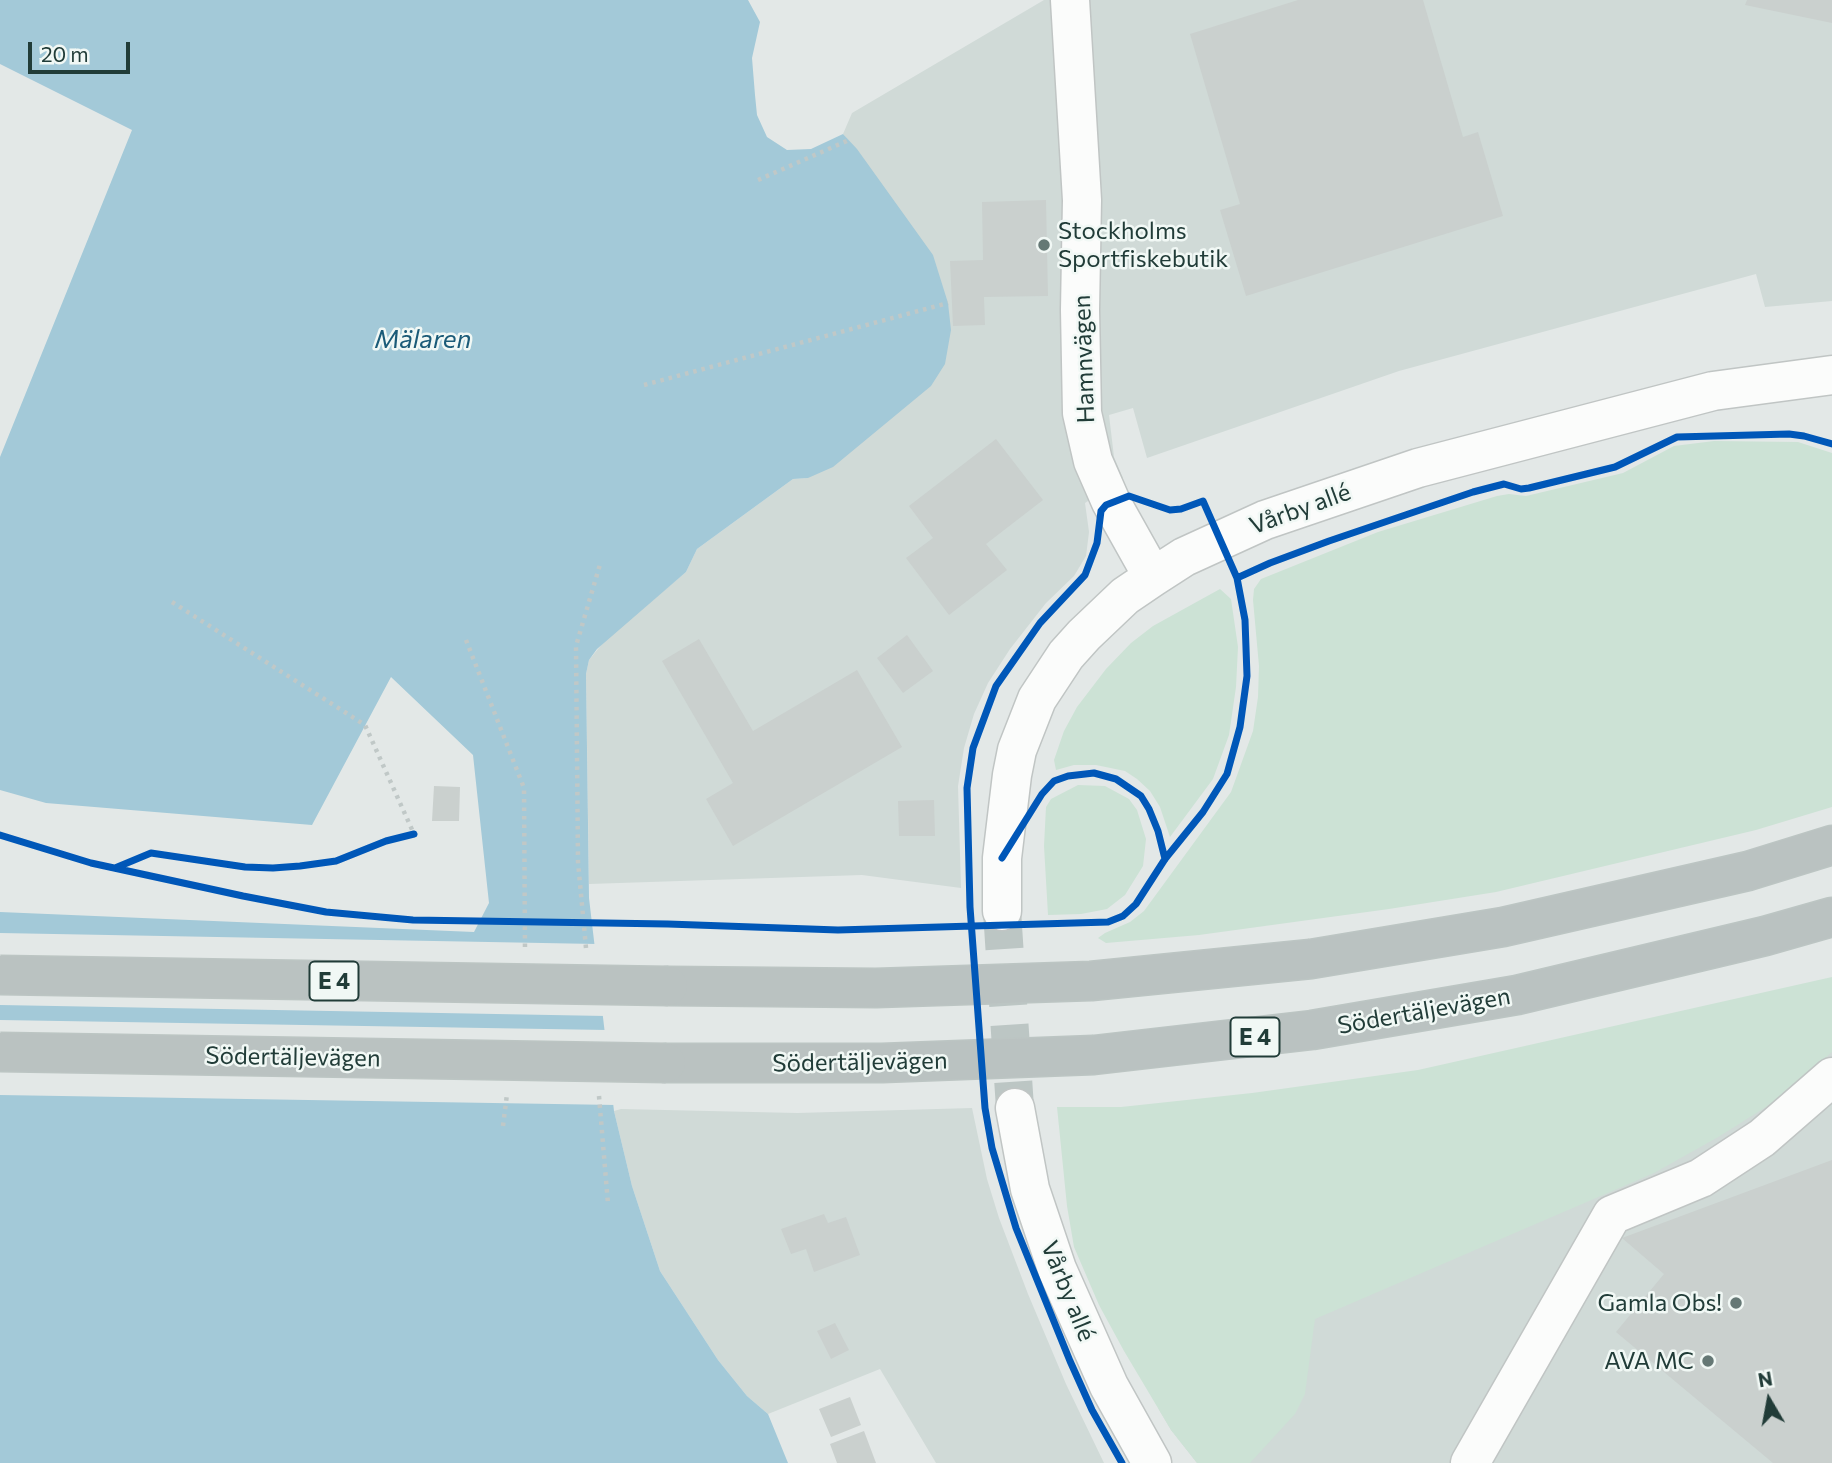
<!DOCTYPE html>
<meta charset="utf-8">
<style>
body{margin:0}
#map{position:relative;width:1832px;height:1463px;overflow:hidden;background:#e3e8e7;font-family:Commissioner,sans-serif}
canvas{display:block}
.north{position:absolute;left:1734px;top:1365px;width:70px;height:70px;-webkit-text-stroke:5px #f1f8f5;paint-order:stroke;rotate:350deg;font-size:19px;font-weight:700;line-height:28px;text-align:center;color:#213c38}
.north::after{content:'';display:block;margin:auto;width:24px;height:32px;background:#213c38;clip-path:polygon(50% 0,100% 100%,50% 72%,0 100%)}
.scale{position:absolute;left:28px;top:42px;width:102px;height:32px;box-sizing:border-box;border:4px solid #213c38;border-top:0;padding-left:9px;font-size:21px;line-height:24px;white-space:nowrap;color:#213c38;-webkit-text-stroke:5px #f1f8f5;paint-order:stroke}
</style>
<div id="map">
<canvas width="1832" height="1463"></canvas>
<div class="north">N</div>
<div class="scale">20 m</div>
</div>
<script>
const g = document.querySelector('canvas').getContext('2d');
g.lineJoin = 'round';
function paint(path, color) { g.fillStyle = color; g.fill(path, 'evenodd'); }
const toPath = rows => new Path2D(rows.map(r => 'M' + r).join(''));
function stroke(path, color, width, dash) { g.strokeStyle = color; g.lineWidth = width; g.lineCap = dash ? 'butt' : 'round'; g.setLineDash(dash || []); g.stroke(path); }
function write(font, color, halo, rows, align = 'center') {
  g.font = font + ' Commissioner,sans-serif'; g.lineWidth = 5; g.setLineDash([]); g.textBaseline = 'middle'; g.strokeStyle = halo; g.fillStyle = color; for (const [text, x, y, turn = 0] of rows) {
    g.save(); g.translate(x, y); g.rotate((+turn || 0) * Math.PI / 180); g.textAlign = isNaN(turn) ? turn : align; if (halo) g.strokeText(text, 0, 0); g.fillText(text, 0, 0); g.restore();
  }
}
paint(toPath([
 [1044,0,1832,0,1832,301,1765,307,1756,274,1399,371,1147,458,1133,408,1109,415,1114,457,1123,478,1085,503,1089,532,1086,556,1074,576,1046,603,1010,649,988,683,974,714,964,748,958,786,961,888,862,875,589,884,586,674,589,660,607,638,686,572,697,549,793,479,808,478,865,161,843,134,852,113],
 [1832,1011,1832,1463,1197,1463,1171,1430,1158,1408],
 [972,1108,987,1179,999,1218,1028,1294,1066,1384,1104,1463,936,1463,880,1369,768,1414,747,1396,718,1360,660,1271,632,1186,614,1111,621,1109,797,1113]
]), '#d0dad7');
paint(toPath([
 [1714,441,1798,442,1832,453,1832,807,1756,830,1496,892,1389,909,1199,935,1106,943,1098,938,1105,933,1130,922,1144,911,1231,792,1253,731,1258,697,1259,666,1253,600,1254,589,1261,579,1378,532,1497,496,1509,494,1526,496,1623,473,1674,446],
 [1220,589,1231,599,1238,647,1236,687,1229,735,1213,779,1170,837,1160,807,1150,791,1137,779,1125,771,1096,765,1074,765,1056,770,1054,760,1064,731,1077,707,1106,669,1131,643,1153,626],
 [1078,785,1105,786,1129,799,1137,810,1146,839,1143,866,1125,895,1107,909,1081,914,1048,915,1044,846,1046,807,1051,799],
 [1832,977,1832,1052,1769,1105,1720,1136,1654,1173,1315,1319,1305,1394,1295,1414,1250,1463,1197,1463,1171,1430,1124,1351,1099,1305,1074,1247,1067,1206,1057,1107,1121,1107,1252,1093,1418,1070]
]), '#cce2d5');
paint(toPath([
 [0,0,748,0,760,22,752,58,755,95,757,115,767,137,787,150,811,149,843,134,857,149,933,255,948,303,951,330,945,364,931,386,833,467,808,478,793,479,697,549,686,572,597,649,589,660,586,674,589,898,614,1111,632,1186,660,1271,718,1360,747,1396,768,1414,788,1463,0,1463,0,912,474,932,489,903,473,755,391,677,312,825,46,803,0,790,0,457,132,130,0,64]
]), '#a3c9d8');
paint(toPath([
 [0,933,597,944,606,1016,0,1005],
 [0,1020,607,1030,616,1105,0,1095]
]), '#e3e8e7');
paint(toPath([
 [1298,0,1423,0,1463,137,1478,132,1503,216,1246,296,1220,210,1240,204,1190,34],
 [1747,0,1832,0,1832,23,1745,5],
 [1046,200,1048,296,984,297,985,325,953,326,950,261,983,260,982,202],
 [996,439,1043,500,986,544,1007,570,949,615,906,558,933,538,909,506],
 [907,635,933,671,903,693,877,658],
 [699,639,753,731,857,670,902,747,733,846,706,799,733,783,662,661],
 [434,786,460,787,459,821,432,821],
 [934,800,935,836,899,836,898,801],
 [1832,1160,1832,1463,1773,1463,1616,1332,1664,1274,1622,1238],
 [824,1214,828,1223,846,1217,860,1255,814,1272,806,1249,791,1254,781,1229],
 [835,1323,849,1350,831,1359,817,1331],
 [850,1397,861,1425,831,1437,819,1409],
 [864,1431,876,1463,837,1463,830,1444]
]), '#cad0ce');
stroke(toPath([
 [1002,911,1015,1108]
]), '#bcc6c4', 38, [38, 19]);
const minor = toPath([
 [1070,0,1082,200,1080,310,1082,413,1093,461,1111,502,1153,577],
 [1002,911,1002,858,1012,775,1017,750,1037,699,1066,655,1084,635,1125,596,1153,577,1184,557,1265,520,1418,468,1713,391,1832,375],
 [1015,1108,1030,1189,1057,1269,1109,1386,1152,1463],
 [1470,1463,1612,1215,1701,1178,1762,1138,1832,1077]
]);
const highway = toPath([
 [668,986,876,988,1091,981,1311,959,1503,927,1748,871,1832,845],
 [666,1063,882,1063,1094,1055,1312,1030,1517,995,1765,936,1832,917]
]);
stroke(minor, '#c0c5c4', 41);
stroke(highway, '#bcc5c3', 41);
stroke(toPath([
 [758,180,849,140],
 [644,385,948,303],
 [172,602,365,725,414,834],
 [466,640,524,788,525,950],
 [586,948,578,862,576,646,601,561],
 [599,1096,608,1204],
 [503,1126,507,1094]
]), '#c0c8c7', 4.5, [3.5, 5]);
stroke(minor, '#fbfcfb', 38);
stroke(highway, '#bac2c1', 38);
const highwayBridge = toPath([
 [0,975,668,986],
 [0,1052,666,1063]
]);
stroke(highwayBridge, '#bcc5c3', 41, []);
stroke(highwayBridge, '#bac2c1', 38);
stroke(toPath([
 [0,835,91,863,243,896,326,912,413,920,668,924,838,930,1108,922,1123,916,1136,904,1165,859,1203,812,1227,774,1240,727,1247,676,1245,620,1237,578,1270,563,1329,541,1473,492,1504,484,1521,489,1529,488,1615,467,1677,437,1789,434,1804,436,1832,444],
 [1002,858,1042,794,1054,781,1068,776,1094,773,1116,779,1141,796,1149,809,1158,831,1165,859],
 [115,868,151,853,245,867,273,868,300,866,336,861,386,841,414,834],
 [1122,1463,1092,1410,1070,1361,1016,1228,992,1148,985,1108,970,907,967,788,973,748,996,686,1040,623,1085,575,1097,543,1101,511,1106,505,1129,496,1170,510,1181,509,1203,501,1237,578]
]), '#0057b8', 7);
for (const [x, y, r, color] of [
 [1044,245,7,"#657875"],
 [1736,1303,7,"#657875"],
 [1708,1361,7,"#657875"]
]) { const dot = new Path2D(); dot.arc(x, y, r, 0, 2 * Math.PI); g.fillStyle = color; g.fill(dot); stroke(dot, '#f1f8f5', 2.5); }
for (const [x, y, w] of [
 [334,981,49],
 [1255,1037,49]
]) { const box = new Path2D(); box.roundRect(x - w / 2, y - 19.5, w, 39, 5); g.fillStyle = '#f1f8f5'; g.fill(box); stroke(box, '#213c38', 2); }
write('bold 23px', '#213c38', null, [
 ["E 4",334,981],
 ["E 4",1255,1037]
]);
write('24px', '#213c38', '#f1f8f5', [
 ["Stockholms",1058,231,"left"],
 ["Sportfiskebutik",1058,259,"left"],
 ["Gamla Obs!",1722,1303],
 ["AVA MC",1694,1361]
], 'right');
write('24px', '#213c38', '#f1f8f5', [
 ["Hamnvägen",1084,359,-92],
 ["Vårby allé",1300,509,-20],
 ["Södertäljevägen",1424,1011,-10],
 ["Södertäljevägen",293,1057,1],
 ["Södertäljevägen",860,1062,-1],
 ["Vårby allé",1068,1291,68]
]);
write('italic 26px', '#1b5b78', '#f1f8f5', [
 ["Mälaren",423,339]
]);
</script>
